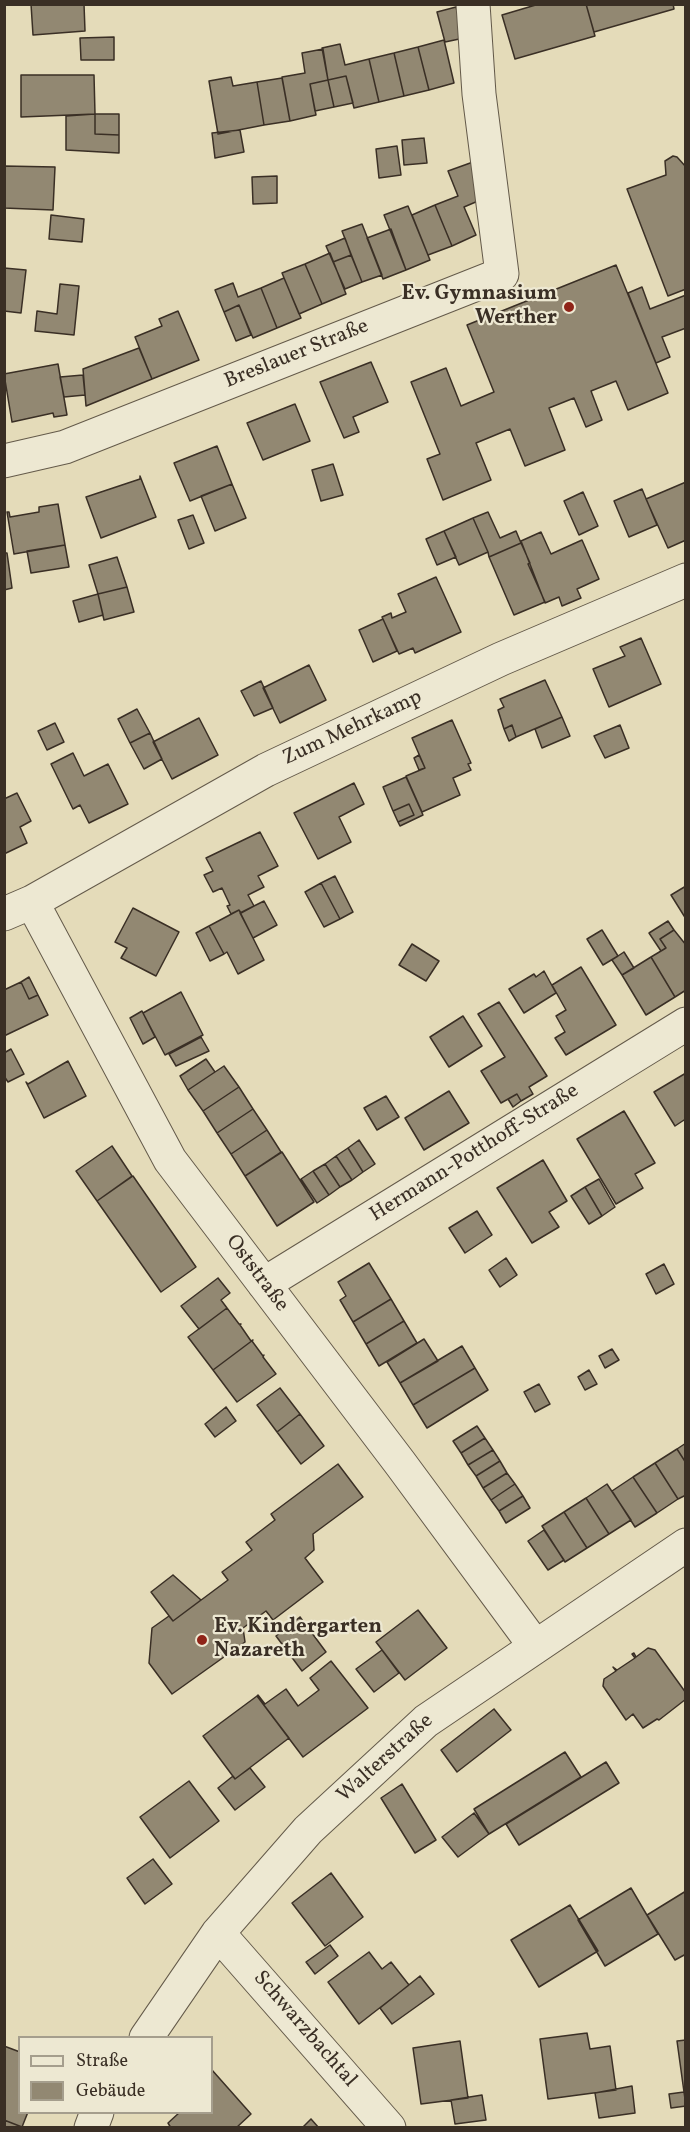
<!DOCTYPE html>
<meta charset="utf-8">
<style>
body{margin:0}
#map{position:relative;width:690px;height:2132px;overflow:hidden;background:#e4dbb9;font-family:Vollkorn,serif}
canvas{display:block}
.frame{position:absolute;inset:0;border:6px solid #3a2f25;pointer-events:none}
.legend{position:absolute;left:18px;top:2036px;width:195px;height:78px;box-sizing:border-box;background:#ede8d2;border:2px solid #a59e8d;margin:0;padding:8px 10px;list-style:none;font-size:18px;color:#3a2f25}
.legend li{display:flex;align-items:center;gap:12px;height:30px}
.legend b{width:30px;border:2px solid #a59e8d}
</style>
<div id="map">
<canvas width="690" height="2132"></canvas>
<div class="frame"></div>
<ul class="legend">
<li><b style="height:8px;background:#ede8d2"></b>Straße</li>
<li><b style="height:16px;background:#928872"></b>Gebäude</li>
</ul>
</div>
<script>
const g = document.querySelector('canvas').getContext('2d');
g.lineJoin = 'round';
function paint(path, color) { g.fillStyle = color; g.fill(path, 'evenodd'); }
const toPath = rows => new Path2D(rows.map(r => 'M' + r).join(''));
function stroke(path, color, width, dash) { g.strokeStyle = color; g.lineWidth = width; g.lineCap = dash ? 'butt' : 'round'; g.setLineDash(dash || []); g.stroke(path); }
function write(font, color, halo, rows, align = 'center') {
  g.font = font + ' Vollkorn,serif'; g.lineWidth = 4.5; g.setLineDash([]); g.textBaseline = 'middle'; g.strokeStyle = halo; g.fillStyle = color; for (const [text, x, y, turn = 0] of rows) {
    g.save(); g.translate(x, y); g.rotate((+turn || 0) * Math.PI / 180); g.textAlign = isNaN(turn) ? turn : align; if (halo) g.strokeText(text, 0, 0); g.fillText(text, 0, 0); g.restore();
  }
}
const building = toPath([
 [31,4,84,4,85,31,33,35,31,4],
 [539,4,586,4,595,36,515,59,502,15,539,4],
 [586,4,673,4,674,9,594,32,586,4],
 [456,7,464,38,445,42,437,12,456,7],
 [114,37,114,60,81,60,80,38,114,37],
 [444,40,454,83,429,90,418,47,444,40],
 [340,44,345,65,369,59,379,102,354,108,346,76,328,80,322,48,340,44],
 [418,47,429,90,404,96,394,53,418,47],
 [323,49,328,80,310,84,316,115,290,121,282,77,305,73,302,53,323,49],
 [394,53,404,96,379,102,369,59,394,53],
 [21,75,94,75,95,114,21,117,21,75],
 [346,76,353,103,334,107,328,80,346,76],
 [231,77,233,86,257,82,264,125,218,134,209,81,231,77],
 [282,78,290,121,264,125,257,82,282,78],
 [328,80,334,107,315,111,310,84,328,80],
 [95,114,95,134,119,135,119,153,66,150,66,116,95,114],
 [95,114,119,114,119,135,95,134,95,114],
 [240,130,244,152,215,158,212,133,240,130],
 [424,138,427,163,404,165,402,140,424,138],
 [397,146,401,175,379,178,376,149,397,146],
 [673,156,677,157,686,167,686,289,668,296,627,189,666,175,665,161,673,156],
 [473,162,478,201,464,207,476,235,452,246,435,205,458,196,448,171,473,162],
 [4,166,55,167,53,210,4,208,4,166],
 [277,176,277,203,253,204,252,177,277,176],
 [435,205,452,246,428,255,412,215,435,205],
 [408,206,430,260,406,270,384,215,408,206],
 [51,215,84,219,82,242,49,239,51,215],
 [362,224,382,275,362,282,342,231,362,224],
 [391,229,406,270,383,279,367,238,391,229],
 [345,238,351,255,333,262,326,246,345,238],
 [330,253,346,294,322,304,305,264,330,253],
 [351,255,362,282,345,289,333,262,351,255],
 [305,264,322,304,299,314,282,273,305,264],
 [616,265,668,393,628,410,616,381,591,391,602,420,586,427,574,398,549,408,565,450,525,466,510,429,476,443,491,480,443,500,427,459,440,454,411,382,446,368,461,406,494,392,467,325,616,265],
 [4,268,26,270,21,313,4,311,4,268],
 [284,278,301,318,277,328,261,288,284,278],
 [233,283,238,297,261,288,277,328,253,338,239,305,224,312,215,290,233,283],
 [60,284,79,286,74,335,35,331,37,311,57,314,60,284],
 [642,287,650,309,686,295,686,328,662,337,670,357,656,363,628,293,642,287],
 [239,305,251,335,236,341,224,312,239,305],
 [178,311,199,360,152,379,135,337,162,326,159,319,178,311],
 [139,348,152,379,86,406,83,369,139,348],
 [371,362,388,402,353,417,359,432,344,438,320,382,371,362],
 [58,364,67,415,54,417,53,413,12,422,4,374,58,364],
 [83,375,85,395,64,397,60,377,83,375],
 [295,404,310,441,263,460,247,423,295,404],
 [217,446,232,484,190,501,174,463,217,446],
 [333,464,343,495,321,501,312,470,333,464],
 [140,476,156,517,101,538,86,497,140,479,140,476],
 [686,482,686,540,668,548,646,499,686,482],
 [232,484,246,518,215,531,201,496,232,484],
 [642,489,657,525,629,537,614,501,642,489],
 [583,492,598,526,579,535,564,501,583,492],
 [58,504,65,545,14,554,7,512,9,512,10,517,39,512,39,507,58,504],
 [488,512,500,538,516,531,521,543,489,557,488,552,473,518,488,512],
 [193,515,204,543,189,549,178,520,193,515],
 [473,518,488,552,459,565,444,531,473,518],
 [444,531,456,557,437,565,426,539,444,531],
 [541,532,551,554,582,540,599,579,577,589,581,598,562,606,559,597,545,603,521,541,541,532],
 [521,543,530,563,528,564,545,602,514,615,489,557,521,543],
 [65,545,69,567,31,573,27,551,65,545],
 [4,553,7,553,12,588,4,590,4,553],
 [117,557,127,587,98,594,89,565,117,557],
 [436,577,461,632,415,653,413,648,399,654,382,617,391,613,392,618,406,612,398,594,436,577],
 [127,587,134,612,104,620,98,594,127,587],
 [98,594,103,615,79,622,73,601,98,594],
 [383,619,397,651,373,662,359,630,383,619],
 [641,638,661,684,609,707,593,669,625,656,620,647,641,638],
 [309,665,326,700,280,723,263,688,309,665],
 [545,680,562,717,516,737,512,725,504,729,498,710,504,707,500,699,545,680],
 [261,681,273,708,254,716,241,691,261,681],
 [137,709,150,733,130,743,118,719,137,709],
 [562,717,570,736,542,748,535,729,562,717],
 [199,718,218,755,172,779,153,742,199,718],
 [452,720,471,763,468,764,471,770,453,778,460,795,422,812,406,776,425,768,412,738,452,720],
 [55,723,64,742,47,750,38,731,55,723],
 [512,725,516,737,509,741,504,729,512,725],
 [620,725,629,748,605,758,594,736,620,725],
 [150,733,162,759,144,769,130,743,150,733],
 [73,753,84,776,108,764,128,804,89,823,80,805,73,809,51,764,73,753],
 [419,755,425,768,419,770,414,758,419,755],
 [406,777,423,815,400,826,398,822,414,815,409,804,393,811,383,787,406,777],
 [354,783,364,804,339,817,351,842,318,859,294,813,354,783],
 [17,793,31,821,20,827,27,843,4,854,4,799,17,793],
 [409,804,414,815,398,822,393,811,409,804],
 [260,832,278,866,258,876,264,887,248,895,254,906,241,913,239,910,231,914,227,906,230,905,222,888,213,892,204,875,213,871,206,858,260,832],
 [335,876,353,912,340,919,321,883,335,876],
 [321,883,340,919,324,927,305,892,321,883],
 [686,886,686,919,671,895,686,886],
 [264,901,277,925,253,938,240,913,264,901],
 [133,908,179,932,156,976,121,958,127,948,115,942,133,908],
 [239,910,264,960,238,974,227,952,224,954,209,926,239,910],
 [668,921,674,930,660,939,666,948,661,951,649,933,668,921],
 [209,926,224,954,210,961,196,933,209,926],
 [602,930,618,956,603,965,587,939,602,930],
 [674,930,686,945,686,990,675,997,651,957,666,948,660,939,674,930],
 [412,944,439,961,426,981,399,965,412,944],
 [624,952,634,968,622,975,612,960,624,952],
 [651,957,675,997,646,1015,622,975,651,957],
 [581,967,616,1025,566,1055,555,1038,565,1032,556,1016,566,1010,552,985,581,967],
 [544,971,556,993,524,1013,509,989,534,974,536,977,544,971],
 [29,977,38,995,29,999,21,982,29,977],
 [21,982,29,999,38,995,48,1015,4,1036,4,990,21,982],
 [181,992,203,1035,165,1055,143,1013,181,992],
 [499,1002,547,1076,529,1087,533,1094,521,1101,517,1094,501,1103,481,1071,505,1057,478,1014,499,1002],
 [142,1011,155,1037,143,1044,130,1018,142,1011],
 [463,1016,482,1046,449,1067,430,1037,463,1016],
 [201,1037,209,1051,176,1066,169,1054,201,1037],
 [11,1049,24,1074,8,1082,4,1076,4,1053,11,1049],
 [206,1059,215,1072,188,1090,180,1076,206,1059],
 [68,1061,86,1096,44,1118,26,1082,28,1084,68,1061],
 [224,1066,239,1087,203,1111,188,1090,224,1066],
 [686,1073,686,1123,684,1120,675,1126,654,1092,686,1073],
 [239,1087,253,1109,217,1133,203,1111,239,1087],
 [449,1091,469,1123,424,1150,405,1118,449,1091],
 [517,1094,521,1101,513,1107,508,1099,517,1094],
 [386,1096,399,1117,377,1130,364,1108,386,1096],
 [253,1109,267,1130,231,1154,217,1133,253,1109],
 [624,1111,655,1163,635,1174,643,1188,616,1204,577,1139,624,1111],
 [267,1130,281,1152,245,1176,231,1154,267,1130],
 [359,1140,375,1164,363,1172,348,1148,359,1140],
 [112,1146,132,1176,97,1201,76,1171,112,1146],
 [348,1148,363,1172,352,1180,336,1156,348,1148],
 [282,1152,314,1202,277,1226,245,1176,282,1152],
 [336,1156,352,1180,340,1187,325,1164,336,1156],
 [543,1160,567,1201,549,1212,559,1227,532,1243,497,1188,543,1160],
 [325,1164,340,1187,329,1195,313,1171,325,1164],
 [313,1171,329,1195,317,1203,301,1179,313,1171],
 [133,1176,196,1267,161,1292,97,1201,133,1176],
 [599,1179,615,1207,602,1216,585,1187,599,1179],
 [585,1187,602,1216,589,1224,571,1196,585,1187],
 [477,1211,492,1235,465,1253,449,1228,477,1211],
 [506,1258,517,1275,500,1287,489,1270,506,1258],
 [369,1263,391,1299,353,1322,340,1300,346,1296,338,1282,369,1263],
 [664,1264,674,1284,656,1294,646,1274,664,1264],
 [218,1278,230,1293,221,1300,227,1308,199,1329,181,1306,218,1278],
 [391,1299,404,1321,366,1344,353,1322,391,1299],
 [227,1308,239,1324,241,1324,240,1325,251,1341,253,1340,213,1370,188,1337,227,1308],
 [404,1321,417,1343,379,1366,366,1344,404,1321],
 [424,1339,438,1361,400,1383,387,1362,424,1339],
 [253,1340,252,1341,263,1356,264,1355,263,1357,276,1374,237,1402,213,1370,253,1340],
 [462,1346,475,1368,413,1405,400,1383,462,1346],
 [612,1349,619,1360,605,1368,599,1356,612,1349],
 [475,1368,488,1390,427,1428,413,1405,475,1368],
 [589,1370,597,1384,585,1390,578,1377,589,1370],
 [539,1384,550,1404,535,1412,524,1392,539,1384],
 [280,1388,300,1414,277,1432,257,1405,280,1388],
 [226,1407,236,1421,215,1437,205,1424,226,1407],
 [300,1414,324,1446,301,1464,277,1432,300,1414],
 [477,1426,485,1438,461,1453,453,1441,477,1426],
 [485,1438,493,1450,468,1465,461,1453,485,1438],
 [686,1443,686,1463,677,1449,686,1443],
 [677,1449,686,1463,686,1495,678,1499,655,1463,677,1449],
 [493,1450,500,1461,476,1476,468,1465,493,1450],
 [500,1461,507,1473,483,1488,476,1476,500,1461],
 [655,1463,678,1499,657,1513,633,1477,655,1463],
 [338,1464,363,1497,313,1534,314,1550,305,1558,323,1582,273,1620,266,1611,243,1628,245,1642,172,1694,149,1663,152,1628,169,1616,173,1621,228,1580,222,1572,252,1550,246,1542,275,1520,271,1514,338,1464],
 [507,1473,515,1484,491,1500,483,1488,507,1473],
 [633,1477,657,1513,635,1527,612,1491,633,1477],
 [515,1484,523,1496,499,1511,491,1500,515,1484],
 [607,1484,631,1520,609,1534,586,1498,607,1484],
 [523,1496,530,1508,506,1523,499,1511,523,1496],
 [586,1498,609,1534,587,1548,564,1512,586,1498],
 [564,1512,587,1548,565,1562,542,1526,564,1512],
 [544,1530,564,1560,548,1570,528,1541,544,1530],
 [173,1575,201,1600,173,1621,151,1592,173,1575],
 [418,1610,447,1648,405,1680,376,1642,418,1610],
 [300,1617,326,1652,302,1671,276,1636,300,1617],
 [648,1648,655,1650,686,1693,686,1699,659,1720,657,1719,643,1728,633,1714,626,1720,603,1686,604,1679,616,1671,613,1667,617,1670,635,1658,632,1654,634,1653,636,1657,648,1648],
 [382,1650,399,1673,374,1692,356,1669,382,1650],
 [331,1661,368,1708,303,1757,257,1696,258,1695,265,1704,286,1689,298,1706,319,1690,310,1678,331,1661],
 [257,1696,289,1738,235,1779,203,1736,257,1696],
 [494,1709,511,1730,457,1772,441,1750,494,1709],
 [565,1752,581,1777,489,1834,474,1809,565,1752],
 [606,1762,619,1783,519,1845,506,1824,606,1762],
 [250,1768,265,1787,235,1810,218,1788,233,1776,235,1779,250,1768],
 [189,1781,219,1821,170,1858,140,1817,189,1781],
 [402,1784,436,1840,415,1853,381,1798,402,1784],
 [474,1813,489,1834,458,1857,442,1837,474,1813],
 [153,1859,172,1884,145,1904,127,1878,153,1859],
 [331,1873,363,1917,325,1946,292,1903,331,1873],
 [631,1888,658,1934,605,1966,578,1920,631,1888],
 [686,1891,686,1954,675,1960,647,1915,686,1891],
 [570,1905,598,1951,539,1987,511,1940,570,1905],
 [330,1945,338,1956,315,1974,306,1962,330,1945],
 [369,1952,382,1969,391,1962,409,1985,359,2024,328,1982,369,1952],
 [420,1976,434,1994,392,2024,380,2008,420,1976],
 [587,2033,590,2049,610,2046,616,2090,548,2099,540,2039,587,2033],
 [686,2040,686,2092,684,2092,677,2041,686,2040],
 [460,2041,468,2098,421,2104,413,2048,460,2041],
 [4,2046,20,2052,20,2112,28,2112,22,2127,4,2120,4,2046],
 [212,2070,251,2114,236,2128,171,2128,168,2123,180,2112,212,2112,212,2070],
 [632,2086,635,2113,599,2118,595,2093,632,2086],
 [684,2092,686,2106,671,2108,669,2094,684,2092],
 [482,2095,486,2120,455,2124,451,2100,482,2095],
 [311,2119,319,2128,302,2128,311,2119],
 [4,2120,22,2127,29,2128,4,2128,4,2120]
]);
paint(building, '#928872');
stroke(building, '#3a2f25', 1.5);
const minor = toPath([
 [4,461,65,447,502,274,479,94,473,4],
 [32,902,266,770,501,659,686,580],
 [4,914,32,902,170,1160,400,1463,535,1646],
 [264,1284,686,1024],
 [218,1933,389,2128],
 [146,2038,218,1933,308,1830,426,1721,686,1545],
 [91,2128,97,2112]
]);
stroke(minor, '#645a4a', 35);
stroke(minor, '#ede8d2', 33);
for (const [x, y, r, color] of [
 [569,307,6,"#8f2418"],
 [202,1640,6,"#8f2418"]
]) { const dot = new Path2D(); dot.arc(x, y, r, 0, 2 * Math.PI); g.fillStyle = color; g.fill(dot); stroke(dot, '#ede8d2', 2); }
write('bold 21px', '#3a2f25', '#ede8d2', [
 ["Ev. Gymnasium",557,295],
 ["Werther",557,319],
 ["Ev. Kindergarten",214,1628,"left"],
 ["Nazareth",214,1652,"left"]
], 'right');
write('21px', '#3a2f25', '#ede8d2', [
 ["Breslauer Straße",297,355,-22],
 ["Zum Mehrkamp",353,729,-25],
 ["Hermann-Potthoff-Straße",475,1154,-32],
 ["Oststraße",256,1274,53],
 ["Walterstraße",386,1759,-42],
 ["Schwarzbachtal",304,2030,49]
]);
</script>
